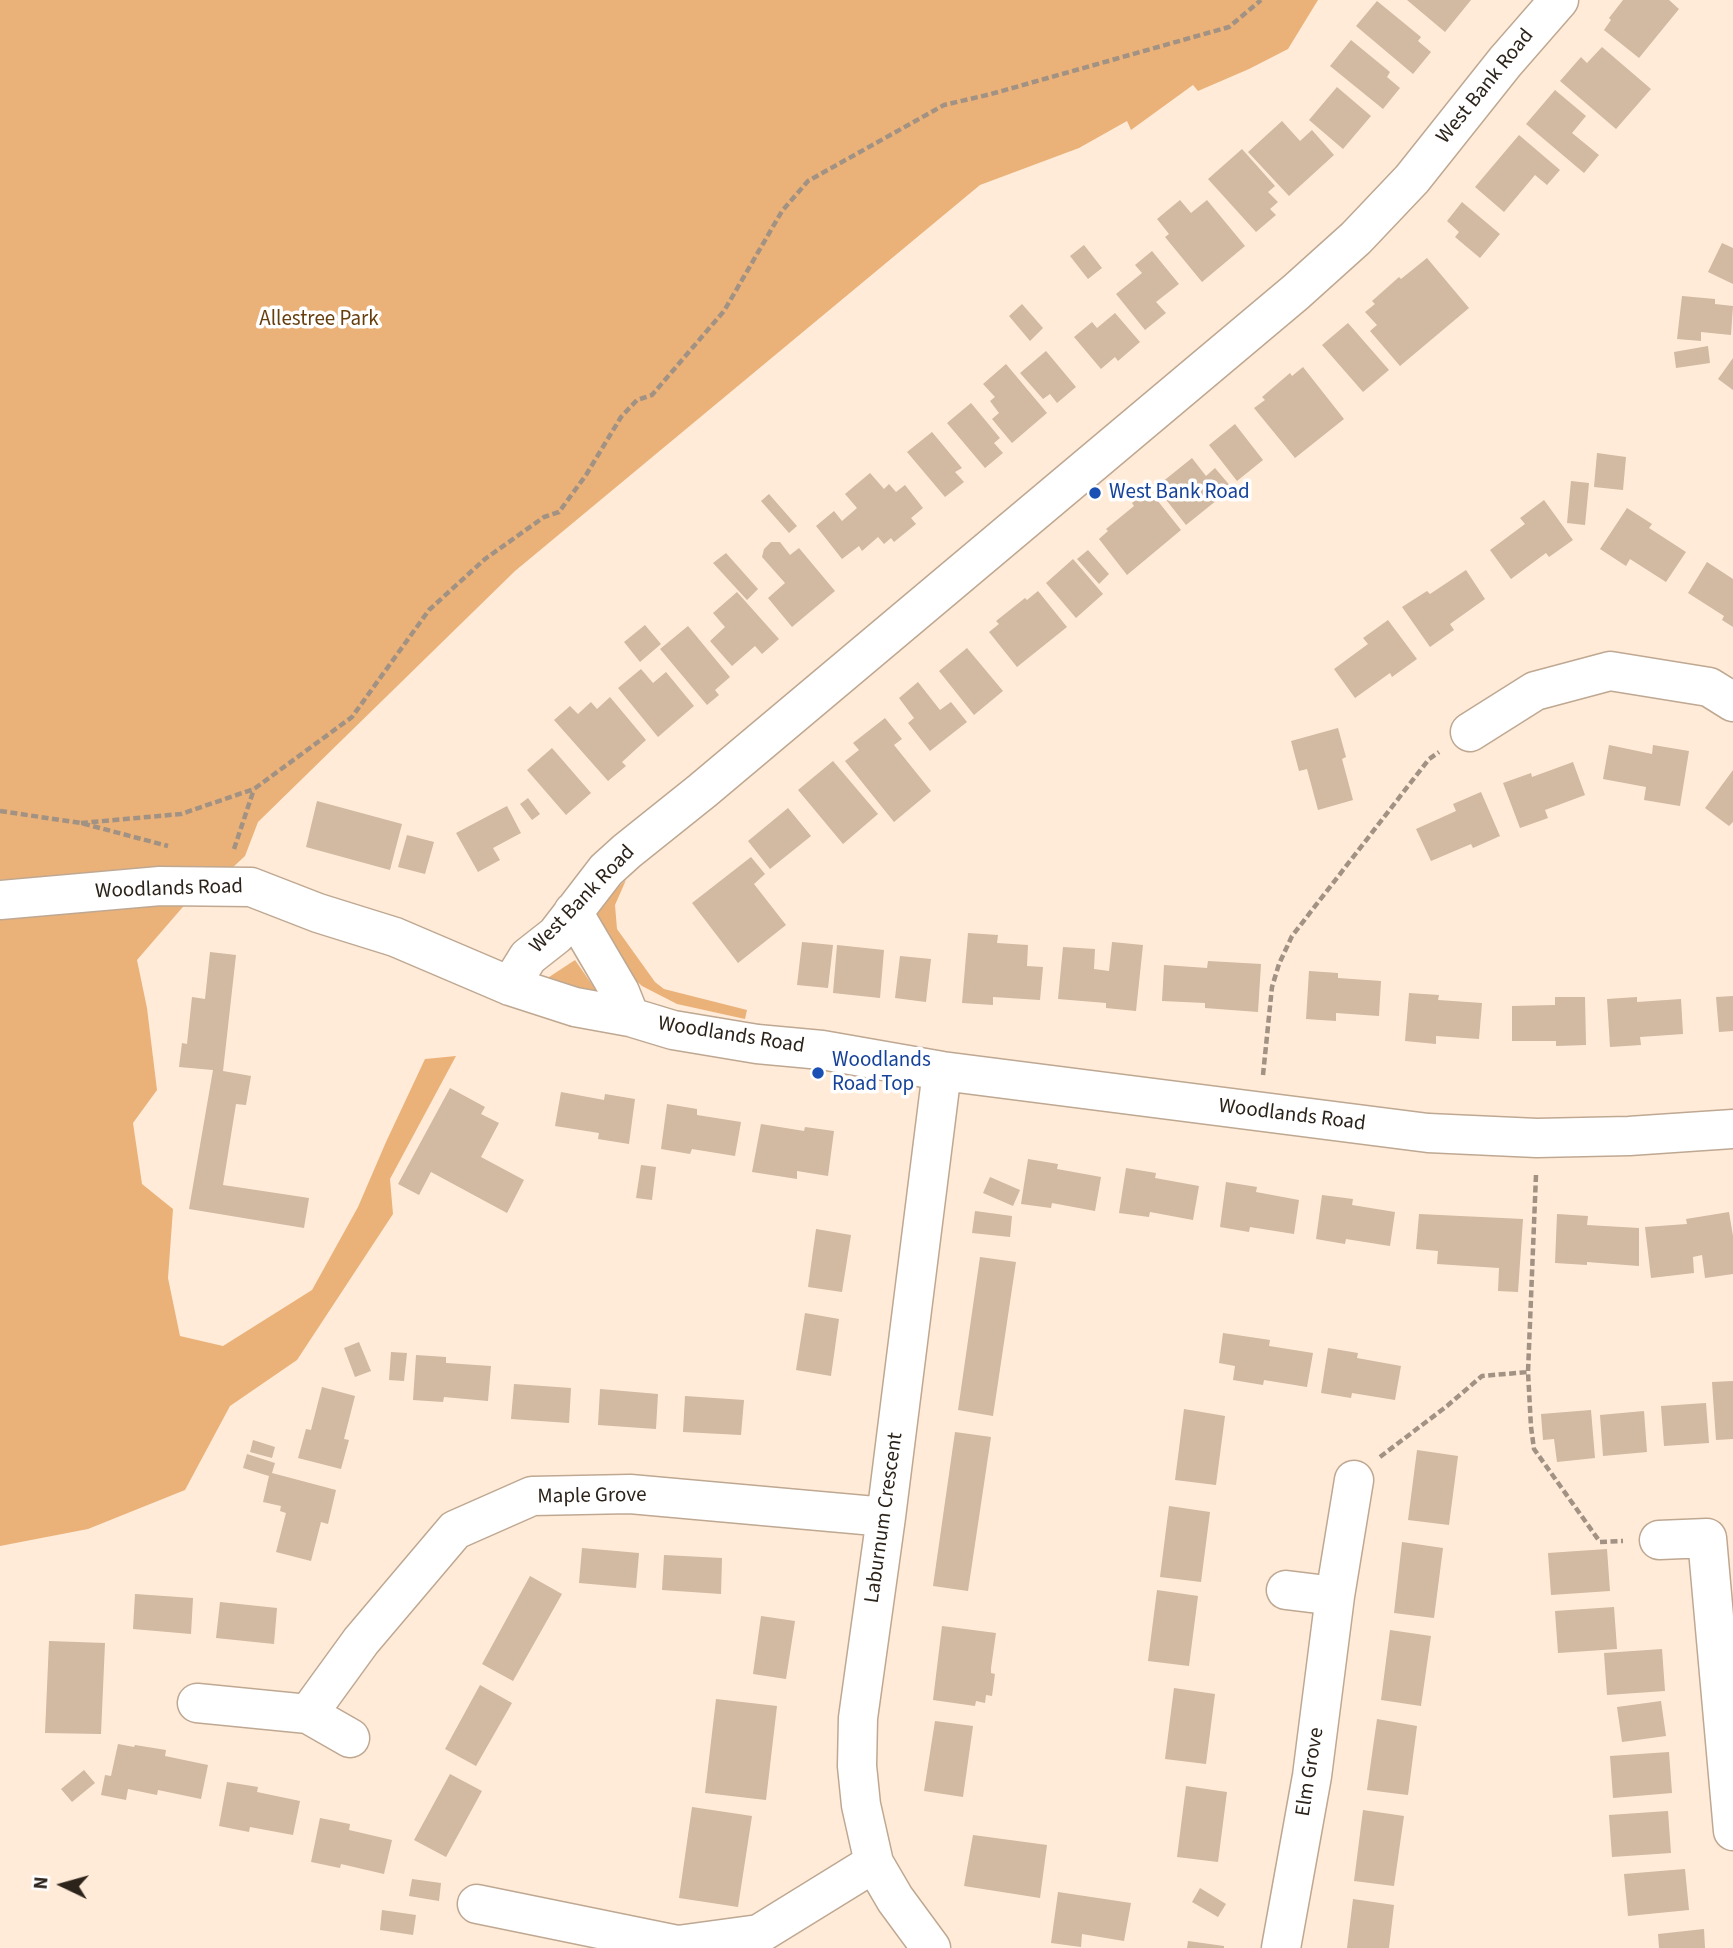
<!DOCTYPE html>
<style>
body{margin:0}
#map{position:relative;width:1733px;height:1948px;overflow:hidden;background:#ffebd8;font-family:"Source Sans 3",sans-serif}
canvas{display:block}
.north{position:absolute;left:28px;top:1850px;width:70px;height:70px;-webkit-text-stroke:5px #fff;paint-order:stroke;rotate:275deg;font-size:19px;font-weight:700;line-height:28px;text-align:center;color:#2c231a}
.north::after{content:'';display:block;margin:auto;width:24px;height:32px;background:#2c231a;clip-path:polygon(50% 0,100% 100%,50% 72%,0 100%)}
</style>
<div id="map">
<canvas width="1733" height="1948"></canvas>
<div class="north">N</div>
</div>
<script>
const g = document.querySelector('canvas').getContext('2d');
g.lineJoin = 'round';
function paint(path, color) { g.fillStyle = color; g.fill(path, 'evenodd'); }
const toPath = rows => new Path2D(rows.map(r => 'M' + r).join(''));
function stroke(path, color, width, dash) { g.strokeStyle = color; g.lineWidth = width; g.lineCap = dash ? 'butt' : 'round'; g.setLineDash(dash || []); g.stroke(path); }
function write(font, color, halo, rows, align = 'center') {
  g.font = font + ' "Source Sans 3",sans-serif'; g.lineWidth = 7; g.setLineDash([]); g.textBaseline = 'middle'; g.strokeStyle = halo; g.fillStyle = color; for (const [text, x, y, turn = 0] of rows) {
    g.save(); g.translate(x, y); g.rotate((+turn || 0) * Math.PI / 180); g.textAlign = isNaN(turn) ? turn : align; if (halo) g.strokeText(text, 0, 0); g.fillText(text, 0, 0); g.restore();
  }
}
paint(toPath([
 [0,0,1318,0,1288,49,1249,69,1198,91,1193,85,1131,130,1127,121,1079,148,980,185,515,571,258,822,245,856,230,870,84,874,0,880],
 [626,880,615,905,617,929,655,982,664,989,747,1010,745,1019,677,1004,642,986,628,973,597,916,602,901],
 [188,901,137,960,147,1008,157,1090,133,1123,142,1184,173,1209,168,1278,180,1336,223,1346,312,1290,358,1207,386,1142,425,1059,456,1056,390,1179,393,1214,297,1360,230,1406,185,1490,88,1529,0,1546,0,911],
 [575,960,600,996,543,981]
]), '#eab279');
paint(toPath([
 [1407,0,1471,0,1445,32],
 [1623,0,1669,0,1679,9,1639,58,1604,30,1611,20,1609,18],
 [1377,1,1421,37,1418,41,1431,52,1413,74,1356,26],
 [1351,40,1390,72,1387,77,1400,88,1383,109,1330,66],
 [1602,47,1651,89,1616,129,1560,81,1581,57,1587,63],
 [1337,87,1371,116,1343,149,1309,120],
 [1555,90,1586,116,1572,133,1599,155,1584,173,1526,124],
 [1282,121,1300,141,1312,130,1334,155,1289,196,1248,152],
 [1519,135,1560,170,1547,185,1535,175,1504,212,1475,187],
 [1242,149,1275,186,1268,192,1278,202,1270,209,1276,215,1256,232,1208,179],
 [1180,200,1191,213,1207,200,1245,246,1202,282,1165,237,1169,234,1157,219],
 [1462,202,1500,234,1480,258,1455,237,1459,232,1447,221],
 [1722,243,1733,248,1733,284,1708,272],
 [1084,245,1102,268,1088,279,1070,256],
 [1152,251,1179,284,1156,302,1166,313,1145,330,1116,294,1142,273,1135,265],
 [1427,258,1469,308,1400,366,1370,331,1377,325,1365,312,1375,304,1372,301,1399,277,1401,279],
 [1682,296,1715,299,1715,304,1733,306,1731,335,1701,332,1701,341,1677,339],
 [1022,304,1043,328,1030,341,1009,316],
 [1115,313,1140,342,1118,361,1115,357,1101,369,1074,337,1092,322,1097,328],
 [1348,323,1389,370,1363,392,1322,345],
 [1708,346,1710,363,1676,368,1674,352],
 [1046,351,1076,387,1057,403,1050,394,1043,399,1020,373],
 [1733,358,1733,390,1718,379],
 [1006,364,1047,413,1012,443,992,419,999,413,990,401,995,397,983,384],
 [1303,367,1344,419,1295,458,1254,408,1265,400,1262,397,1290,373,1292,376],
 [971,403,1000,438,994,443,1003,453,985,468,947,423],
 [1235,424,1263,460,1237,481,1209,445],
 [932,432,962,468,955,472,964,482,945,497,907,452],
 [1597,453,1626,457,1623,490,1594,487],
 [1192,458,1206,476,1215,468,1232,488,1186,525,1156,487],
 [870,473,884,489,889,484,896,492,905,485,923,508,911,518,916,524,894,542,891,538,884,544,878,537,862,551,859,546,842,559,816,526,834,511,842,521,857,508,845,494],
 [1571,481,1589,483,1585,525,1567,523],
 [1149,490,1181,530,1127,575,1099,539,1108,531,1106,529,1134,506,1132,503],
 [769,494,797,526,789,533,761,501],
 [1544,500,1573,540,1549,557,1546,553,1511,579,1490,550,1525,524,1520,518],
 [1627,508,1652,524,1649,528,1686,552,1666,582,1630,559,1626,566,1600,549],
 [771,542,780,542,790,555,799,548,835,591,792,627,768,598,785,583,762,557,764,549],
 [1088,550,1109,574,1099,584,1077,559],
 [726,553,758,589,747,600,713,563],
 [1073,559,1103,594,1076,618,1046,583],
 [1707,562,1733,579,1733,627,1722,620,1724,616,1688,593],
 [1466,570,1485,599,1450,624,1454,630,1430,647,1402,607,1427,591,1430,594],
 [1038,591,1067,627,1017,667,989,632,999,624,996,621,1025,598,1027,600],
 [737,592,779,639,762,654,755,646,732,666,710,641,725,627,713,613],
 [1388,620,1417,659,1392,677,1390,673,1355,698,1334,669,1368,644,1363,638],
 [645,625,661,644,640,662,624,642],
 [688,626,730,677,715,690,719,695,707,705,660,649],
 [967,648,1003,691,974,715,939,671],
 [641,669,653,683,666,672,694,706,658,737,618,688],
 [918,682,940,710,951,702,967,722,930,751,908,723,914,718,899,698],
 [610,697,646,740,622,762,626,766,608,781,554,720,570,706,578,714,591,702,597,709],
 [885,718,902,739,894,745,931,791,894,822,845,761,859,750,853,743],
 [1338,728,1346,757,1342,759,1353,800,1318,810,1307,769,1299,771,1291,741],
 [1609,745,1652,754,1653,745,1689,751,1680,806,1644,800,1646,787,1603,779],
 [552,748,591,793,566,815,527,770],
 [833,761,878,814,843,844,798,790],
 [1573,762,1585,795,1545,810,1548,818,1520,828,1503,783,1531,773,1532,777],
 [1733,770,1733,822,1729,826,1705,808],
 [1481,792,1500,836,1473,848,1471,844,1431,861,1416,829,1456,811,1453,804],
 [528,798,540,814,532,820,520,804],
 [317,801,402,824,390,870,306,847],
 [507,806,521,833,493,848,500,860,478,872,456,833],
 [788,808,811,836,770,869,748,841],
 [407,835,434,842,425,874,398,867],
 [751,857,765,874,754,884,786,925,738,963,692,903],
 [968,933,998,935,997,943,1028,945,1027,966,1043,967,1040,1000,993,997,993,1005,962,1003],
 [802,942,833,945,828,988,797,985],
 [1112,942,1143,945,1136,1011,1106,1008,1106,1003,1058,999,1063,947,1095,949,1094,969,1109,971],
 [837,945,884,950,880,998,833,993],
 [210,952,236,955,223,1071,251,1076,246,1105,236,1104,223,1185,309,1198,304,1228,189,1209,213,1070,179,1067,182,1043,187,1044,192,997,205,999],
 [900,956,931,959,926,1002,895,998],
 [1208,961,1261,964,1258,1012,1205,1008,1205,1003,1162,1001,1164,965,1207,968],
 [1309,971,1338,973,1338,978,1381,981,1379,1016,1336,1013,1336,1021,1306,1019],
 [1409,993,1439,995,1438,1000,1482,1003,1479,1039,1436,1036,1436,1044,1405,1041],
 [1733,996,1733,1031,1719,1032,1716,997],
 [1555,997,1585,997,1586,1045,1556,1046,1556,1041,1512,1041,1512,1006,1555,1005],
 [1637,997,1637,1002,1681,999,1683,1034,1640,1037,1641,1045,1610,1047,1607,999],
 [450,1088,485,1107,481,1114,499,1123,481,1157,524,1180,507,1213,431,1172,419,1195,398,1184],
 [561,1092,604,1100,605,1094,635,1099,629,1144,598,1139,599,1133,555,1126],
 [667,1104,697,1109,697,1115,741,1122,735,1156,692,1149,690,1154,661,1149],
 [761,1124,804,1131,805,1127,834,1131,828,1176,797,1171,797,1179,752,1172],
 [1028,1159,1058,1164,1057,1169,1101,1177,1095,1211,1052,1203,1051,1208,1021,1204],
 [641,1165,656,1167,652,1200,636,1198],
 [1126,1168,1156,1173,1155,1178,1199,1186,1193,1220,1150,1212,1149,1217,1119,1213],
 [990,1177,1020,1190,1013,1206,983,1193],
 [1226,1182,1257,1187,1256,1192,1299,1200,1294,1234,1250,1227,1249,1232,1220,1227],
 [1322,1195,1353,1199,1352,1205,1395,1212,1390,1246,1346,1239,1345,1244,1316,1239],
 [975,1211,1012,1216,1010,1237,972,1233],
 [1729,1212,1733,1236,1733,1274,1705,1278,1702,1255,1693,1257,1694,1273,1651,1278,1645,1227,1687,1224,1686,1219],
 [1419,1214,1523,1219,1518,1292,1498,1291,1499,1268,1437,1264,1438,1251,1416,1249],
 [1557,1214,1588,1216,1587,1225,1639,1228,1639,1266,1587,1262,1587,1265,1555,1263],
 [816,1229,851,1235,842,1292,808,1287],
 [980,1257,1016,1262,993,1416,958,1410],
 [805,1313,839,1319,831,1376,796,1370],
 [1223,1333,1270,1340,1269,1346,1313,1353,1307,1387,1264,1380,1263,1385,1233,1380,1235,1366,1219,1363],
 [359,1342,371,1371,355,1377,344,1348],
 [1328,1348,1358,1353,1357,1358,1401,1366,1395,1400,1352,1393,1351,1398,1321,1393],
 [391,1352,407,1353,404,1381,389,1380],
 [416,1355,446,1357,446,1363,491,1366,488,1401,444,1397,443,1402,413,1400],
 [1733,1381,1733,1439,1716,1440,1712,1382],
 [514,1384,571,1388,569,1423,511,1419],
 [322,1387,355,1396,344,1439,349,1440,341,1469,298,1458,306,1429,311,1430],
 [600,1389,658,1394,656,1429,598,1425],
 [685,1396,744,1400,741,1435,683,1432],
 [1706,1403,1709,1443,1664,1446,1661,1406],
 [1184,1409,1225,1416,1216,1485,1175,1480],
 [1591,1410,1595,1458,1557,1462,1554,1439,1543,1440,1541,1414],
 [1644,1411,1647,1452,1603,1456,1600,1415],
 [955,1432,991,1437,968,1591,933,1586],
 [253,1440,275,1447,272,1458,250,1452],
 [1417,1450,1458,1456,1449,1525,1408,1520],
 [247,1454,275,1463,272,1473,336,1490,328,1524,321,1522,311,1561,276,1552,286,1513,280,1511,281,1506,263,1502,269,1476,243,1468],
 [1169,1506,1210,1512,1201,1582,1160,1577],
 [1402,1542,1443,1548,1434,1618,1394,1613],
 [582,1548,639,1553,636,1588,579,1583],
 [1607,1549,1610,1591,1551,1595,1548,1553],
 [664,1555,722,1558,721,1594,662,1590],
 [530,1576,562,1594,513,1681,482,1664],
 [1157,1590,1198,1596,1189,1666,1148,1661],
 [135,1594,193,1598,191,1634,133,1629],
 [220,1602,277,1608,274,1644,216,1638],
 [1614,1607,1617,1649,1558,1653,1555,1611],
 [761,1616,795,1621,786,1679,753,1674],
 [942,1626,996,1633,991,1668,991,1673,995,1674,992,1696,986,1695,985,1703,976,1701,975,1706,933,1700],
 [1390,1630,1431,1636,1421,1706,1381,1700],
 [49,1641,105,1643,101,1734,45,1733],
 [1662,1649,1665,1691,1607,1695,1604,1653],
 [480,1685,512,1703,476,1766,445,1749],
 [1174,1688,1215,1694,1206,1764,1165,1759],
 [716,1699,777,1706,766,1800,705,1793],
 [1661,1701,1666,1736,1622,1742,1617,1707],
 [1377,1719,1417,1726,1408,1795,1367,1790],
 [935,1721,973,1726,963,1797,924,1791],
 [118,1744,134,1747,135,1745,166,1750,165,1756,208,1765,201,1799,158,1790,157,1795,128,1789,126,1800,101,1795,105,1775,111,1776],
 [1669,1752,1672,1793,1613,1798,1610,1756],
 [84,1770,95,1783,72,1802,61,1789],
 [450,1774,482,1791,446,1857,414,1840],
 [227,1782,258,1787,257,1792,300,1801,293,1835,250,1827,249,1832,219,1826],
 [1186,1786,1227,1792,1218,1862,1177,1857],
 [692,1807,752,1816,738,1907,679,1898],
 [1363,1810,1404,1816,1394,1886,1354,1881],
 [1668,1811,1671,1853,1612,1857,1609,1815],
 [320,1818,350,1824,349,1830,392,1840,384,1874,341,1864,340,1868,311,1862],
 [973,1835,1047,1845,1040,1898,964,1886],
 [1685,1869,1689,1910,1628,1916,1624,1874],
 [412,1879,441,1883,439,1901,409,1896],
 [1200,1888,1226,1904,1218,1917,1192,1902],
 [1058,1892,1131,1903,1124,1941,1082,1934,1081,1947,1051,1943],
 [1353,1899,1394,1905,1389,1948,1347,1948],
 [382,1910,416,1915,413,1935,380,1930],
 [1704,1929,1705,1948,1659,1948,1658,1934],
 [1188,1941,1224,1946,1224,1948,1187,1948]
]), '#d1b9a2');
const minor = toPath([
 [1470,732,1535,691,1610,671,1709,687,1733,702],
 [0,900,160,886,251,887,318,913,395,937,510,986,575,1007,630,1017,673,1030,757,1044,822,1050,942,1071,1428,1133,1537,1138,1629,1136,1733,1129],
 [573,912,620,992,630,1017],
 [510,986,528,957,556,935,606,870,627,851,702,791,1296,292,1356,238,1412,179,1505,62,1559,0],
 [1659,1540,1707,1538,1733,1831],
 [1286,1590,1335,1596],
 [197,1703,308,1714,361,1641,455,1530,532,1496,630,1494,886,1517],
 [308,1714,350,1738],
 [477,1904,678,1945,759,1934,874,1863],
 [931,1948,895,1899,874,1863,861,1805,857,1766,858,1718,886,1517,942,1071],
 [1281,1948,1312,1776,1335,1596,1354,1480]
]);
stroke(minor, '#bfa892', 41);
stroke(toPath([
 [0,811,81,823,168,846],
 [81,823,181,814,254,789,352,717,429,610,485,559,544,517,559,512,586,475,621,417,637,400,652,395,724,311,782,211,808,181,944,105,991,94,1229,27,1261,0],
 [234,849,254,789],
 [1263,1075,1272,987,1279,964,1292,936,1429,759,1439,752],
 [1536,1175,1528,1372,1531,1427,1534,1449,1600,1542,1623,1541],
 [1380,1457,1447,1406,1482,1376,1528,1372]
]), '#a29284', 4.5, [7, 3.5]);
stroke(minor, '#fff', 38);
for (const [x, y, r, color] of [
 [1095,493,7,"#1a4fb4"],
 [818,1073,7,"#1a4fb4"]
]) { const dot = new Path2D(); dot.arc(x, y, r, 0, 2 * Math.PI); g.fillStyle = color; g.fill(dot); stroke(dot, '#fff', 2.5); }
write('21px', '#2c231a', '#fff', [
 ["West Bank Road",1486,87,-51],
 ["Woodlands Road",169,890,-2],
 ["West Bank Road",583,900,-46],
 ["Woodlands Road",731,1036,9],
 ["Woodlands Road",1292,1116,7],
 ["Maple Grove",592,1497,-1],
 ["Laburnum Crescent",885,1518,-82],
 ["Elm Grove",1311,1772,-81]
]);
write('21px', '#673f0e', '#fff', [
 ["Allestree Park",319,320]
]);
write('21px', '#164399', '#fff', [
 ["West Bank Road",1109,493],
 ["Woodlands",832,1061],
 ["Road Top",832,1085]
], 'left');
</script>
